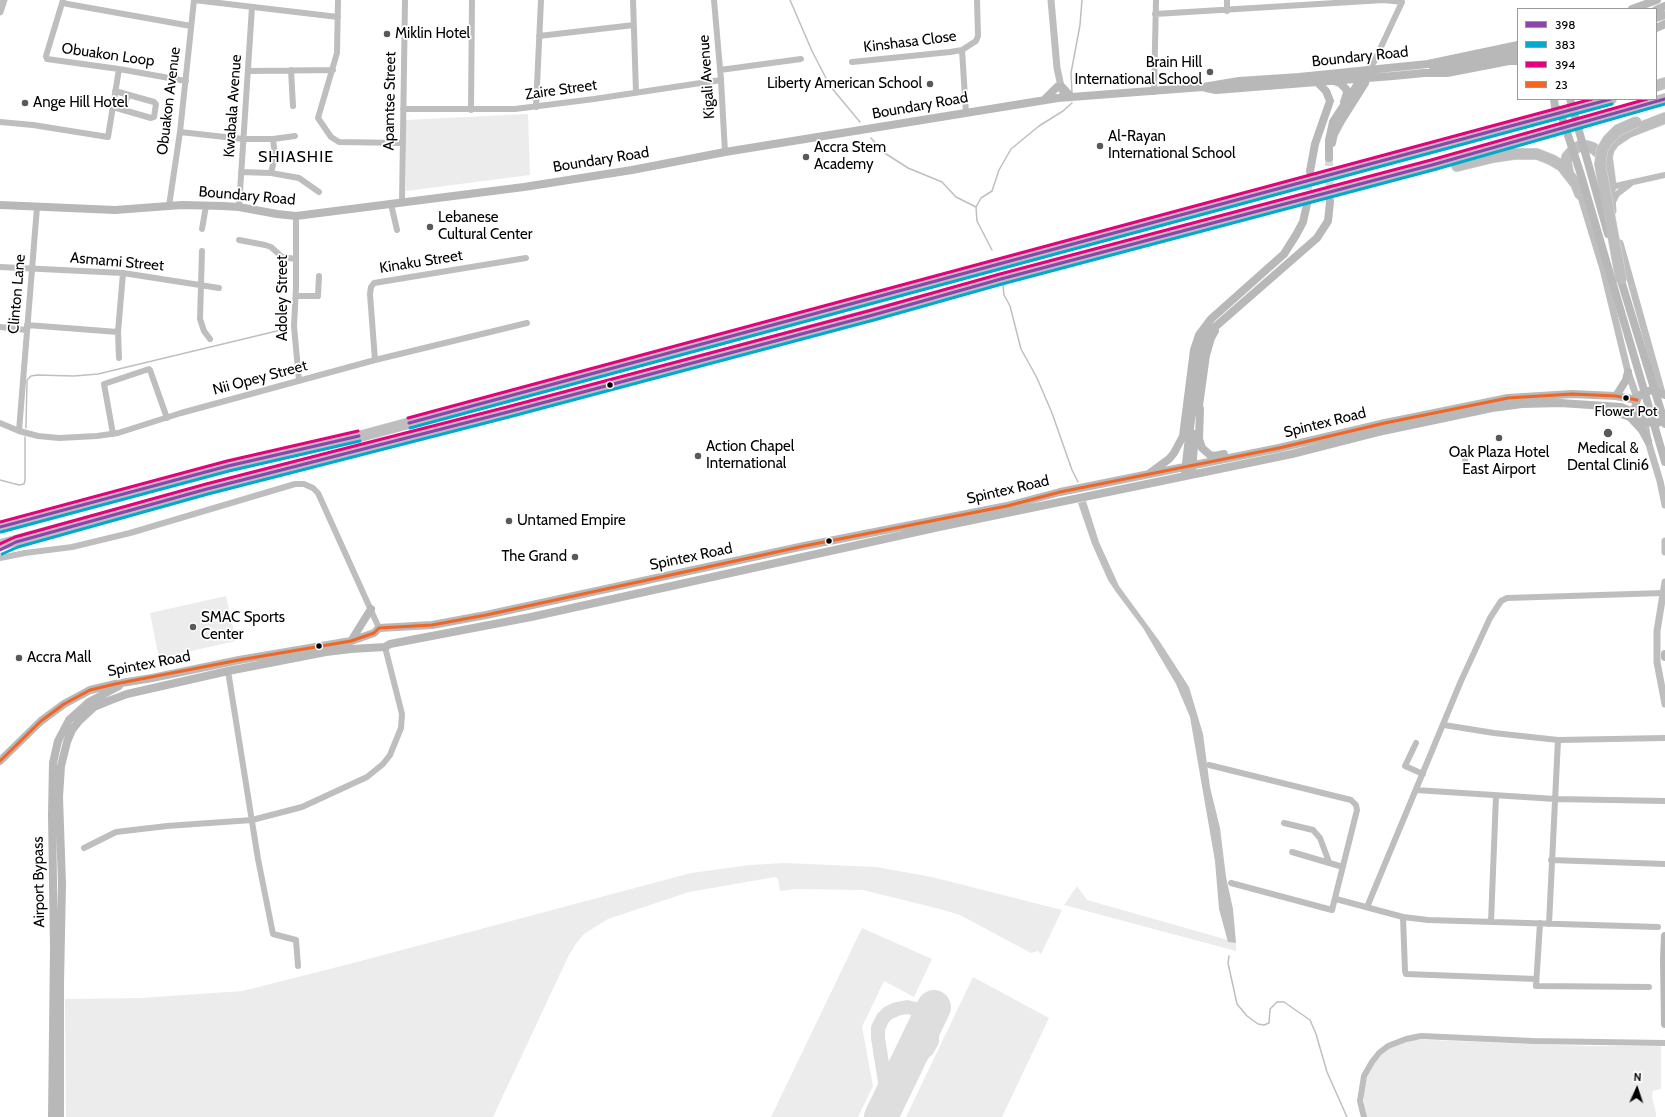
<!DOCTYPE html>
<style>
body{margin:0}
#map{position:relative;width:1665px;height:1117px;overflow:hidden;background:#fff;font-family:Cabin,sans-serif}
canvas{display:block}
.legend{position:absolute;left:1517px;top:8px;width:140px;height:92px;box-sizing:border-box;background:#fff;border:1px solid #999;margin:0;padding:5px 7px;list-style:none;font-size:12px;color:#000}
.legend li{display:flex;align-items:center;gap:8px;height:20px}
.legend b{width:20px;border:1px solid #999}
.north{position:absolute;left:1617px;top:1069px;width:40px;height:40px;-webkit-text-stroke:3px #fff;paint-order:stroke;rotate:3deg;font-size:11px;font-weight:700;line-height:16px;text-align:center;color:#000}
.north::after{content:'';display:block;margin:auto;width:14px;height:18px;background:#000;clip-path:polygon(50% 0,100% 100%,50% 72%,0 100%)}
</style>
<div id="map">
<canvas width="1665" height="1117"></canvas>
<ul class="legend">
<li><b style="height:5px;background:#8e44ad"></b>398</li>
<li><b style="height:5px;background:#00a9ce"></b>383</li>
<li><b style="height:5px;background:#e5007d"></b>394</li>
<li><b style="height:5px;background:#f26522"></b>23</li>
</ul>
<div class="north">N</div>
</div>
<script>
const g = document.querySelector('canvas').getContext('2d');
g.lineJoin = 'round';
function paint(path, color) { g.fillStyle = color; g.fill(path, 'evenodd'); }
const toPath = rows => new Path2D(rows.map(r => 'M' + r).join(''));
function stroke(path, color, width, dash) { g.strokeStyle = color; g.lineWidth = width; g.lineCap = dash ? 'butt' : 'round'; g.setLineDash(dash || []); g.stroke(path); }
function write(font, color, halo, rows, align = 'center') {
  g.font = font + ' Cabin,sans-serif'; g.lineWidth = 3.5; g.setLineDash([]); g.textBaseline = 'middle'; g.strokeStyle = halo; g.fillStyle = color; for (const [text, x, y, turn = 0] of rows) {
    g.save(); g.translate(x, y); g.rotate((+turn || 0) * Math.PI / 180); g.textAlign = isNaN(turn) ? turn : align; if (halo) g.strokeText(text, 0, 0); g.fillText(text, 0, 0); g.restore();
  }
}
paint(toPath([
 [528,114,530,175,406,191,406,120],
 [226,596,236,641,159,658,150,613],
 [785,863,876,867,932,877,1062,910,1041,954,1038,951,1031,953,960,915,940,909,863,890,796,889,780,891,778,879,775,877,689,892,608,919,584,934,575,945,568,957,493,1117,66,1117,65,999,141,998,243,991,357,962,691,873,750,865],
 [1077,886,1087,900,1228,940,1228,942,1236,943,1236,951,1064,905],
 [862,928,932,959,914,997,884,981,862,1027,873,1086,858,1117,771,1117],
 [973,977,1049,1018,1002,1117,906,1117],
 [1408,1040,1427,1040,1587,1046,1661,1046,1661,1089,1653,1091,1652,1097,1656,1113,1656,1117,1367,1117,1364,1105,1364,1082,1377,1059,1389,1048]
]), '#ececec');
paint(toPath([
 [1465,448,1471,448,1472,451,1468,458,1468,463,1464,465,1462,464,1463,452],
 [1086,501,1099,542,1119,586,1160,642,1189,687,1203,734,1210,787,1220,828,1226,877,1233,909,1236,943,1228,942,1219,909,1215,861,1190,717,1176,684,1143,628,1116,592,1108,580,1092,544,1078,503]
]), '#bfbfbf');
stroke(toPath([
 [790,0,812,51,830,86,860,122],
 [1072,93,1071,73,1080,25,1082,0],
 [871,138,883,152,908,168,942,182,956,197,976,207,977,221,992,250],
 [976,207,981,198,992,191,999,170,1011,149,1039,126,1063,111,1072,103],
 [1003,285,1004,295,1010,306,1021,349,1037,378,1052,413,1072,470,1078,482],
 [26,428,27,380,31,376,37,375,74,376,98,374,281,330],
 [0,480,19,485,24,484,25,480,25,437],
 [1229,956,1228,963,1237,1004,1247,1016,1258,1024,1264,1025,1269,1023,1270,1009,1277,1002,1284,1002,1310,1020,1316,1034,1327,1072,1347,1117]
]), '#bfbfbf', 1.5);
stroke(toPath([
 [881,1117,885,1095,885,1082,878,1038,878,1028,883,1018,888,1013,897,1009,907,1007,916,1009,927,1015,931,1024,932,1036,932,1041,927,1050,907,1069,901,1076]
]), '#dedede', 14);
stroke(toPath([
 [881,1117,934,1007]
]), '#dedede', 34);
stroke(toPath([
 [1329,158,1330,202],
 [1307,202,1309,176]
]), '#d9d9d9', 8, [8, 4]);
const motorway = toPath([
 [1656,86,1665,83],
 [1457,166,1494,157,1514,154,1537,154,1552,160,1562,166,1576,184,1580,194],
 [1568,172,1566,162,1567,157,1574,149,1580,146,1587,146,1593,148,1600,154,1605,164],
 [1611,187,1607,157,1609,149,1614,142,1629,132,1665,118],
 [0,527,228,466,365,435,1611,99],
 [0,545,207,489,508,412,1001,279,1432,165,1665,99]
]);
stroke(motorway, '#dbdbdb', 12);
stroke(toPath([
 [63,0,46,56,47,59,119,69,186,81],
 [194,0,338,17],
 [338,0,337,53,318,118,331,137,339,142,402,143],
 [633,0,636,92],
 [714,0,721,80,725,152],
 [62,3,191,26],
 [1227,11,1227,0],
 [1155,14,1384,0,1402,2,1374,62,1367,70],
 [539,36,634,25],
 [962,50,966,113],
 [852,62,950,52,962,50,976,41,978,36,977,0],
 [291,70,293,106],
 [720,70,801,59],
 [248,71,333,70],
 [1154,92,1156,0],
 [113,107,151,118,154,117,156,104,154,102,115,91],
 [536,107,541,0],
 [403,109,515,109,594,99,721,80],
 [123,110,128,95],
 [471,110,472,0],
 [0,122,33,125,108,137,119,69],
 [180,132,243,139,273,139,295,136],
 [241,172,271,173,299,178,319,192],
 [271,173,275,156,273,139],
 [1611,187,1665,175],
 [1613,202,1617,194,1630,184],
 [402,203,405,0],
 [391,204,397,230],
 [169,206,180,132,194,0],
 [239,207,252,7],
 [296,216,296,287,294,326,299,381],
 [202,229,206,206],
 [239,240,265,245,271,247,282,257,296,259],
 [202,251,200,319,204,331,210,339],
 [0,267,123,273,219,288],
 [296,296,318,296,319,276],
 [27,325,118,332],
 [0,327,26,330],
 [119,358,118,332,123,273],
 [375,360,370,294,371,287,374,283,526,258],
 [0,423,19,431,38,436,59,438,97,436,118,433,181,413,375,360,527,323],
 [19,431,37,207],
 [113,434,104,384,149,369,150,370,167,418],
 [0,558,25,553,72,547,130,533,295,484,304,484,313,488,318,493,379,628],
 [228,671,258,859,273,934,296,940,298,966],
 [1444,725,1494,733,1558,740,1665,738],
 [1416,743,1405,766,1423,774],
 [1209,765,1351,800,1356,805,1357,810,1332,910,1231,883],
 [1416,790,1555,799,1665,801],
 [1284,823,1313,830,1320,838,1329,862],
 [84,848,116,832,167,826,252,820,302,807,367,777,383,764,390,755,401,728,402,714,385,647],
 [1292,852,1343,867],
 [1551,860,1665,864],
 [1336,899,1403,917,1428,920,1658,927],
 [1367,907,1461,681,1490,618,1501,601,1507,598,1663,593],
 [1403,917,1405,971,1406,974,1536,979],
 [1491,922,1496,796],
 [1540,923,1536,986,1649,987],
 [1549,924,1558,740],
 [1364,1117,1360,1101,1364,1076,1372,1062,1379,1053,1388,1046,1406,1039,1421,1036,1533,1041,1665,1043]
]), '#bebebe', 6);
stroke(toPath([
 [1051,0,1057,68,1062,91],
 [0,12,4,0],
 [1611,187,1613,211],
 [1580,194,1603,269,1628,372,1637,398],
 [1620,243,1662,393],
 [1645,422,1648,441,1660,481,1665,505],
 [1665,541,1665,552],
 [1665,582,1657,631,1657,662,1665,704]
]), '#bebebe', 7);
stroke(toPath([
 [1632,9,1657,0],
 [1656,10,1665,6],
 [1656,18,1665,15],
 [1656,28,1665,24],
 [1433,70,1485,58,1518,53],
 [1334,81,1340,83,1346,89,1347,93,1344,102],
 [1062,87,1071,97],
 [1206,88,1216,90,1393,76,1424,73,1447,73,1509,61,1518,61],
 [1554,99,1555,107,1560,111],
 [1044,100,1057,87],
 [1332,143,1334,134,1341,121,1365,83],
 [1329,158,1329,140,1333,122,1363,76],
 [1310,171,1315,144,1330,101,1326,91,1316,81],
 [0,205,115,210,182,205,223,206,239,207,277,214,296,216,524,187,632,170,725,152,1058,98,1203,87,1239,81,1299,77,1428,64,1518,45],
 [1665,395,1653,390,1644,392,1637,398,1635,408,1637,415,1645,422,1658,423,1665,418],
 [1616,396,1626,380,1628,372],
 [1200,409,1199,439,1202,448,1210,455,1215,456,1224,454],
 [1604,410,1621,414,1630,417,1642,430,1648,441],
 [1198,413,1206,355,1211,338,1215,331],
 [1192,471,1195,434],
 [1185,472,1198,359,1203,342,1215,327,1317,238,1328,221,1330,202],
 [1150,473,1169,459,1174,453,1183,436,1194,350,1199,335,1211,319,1284,254,1296,235,1303,222,1307,204],
 [351,641,371,609],
 [1665,654,1665,657],
 [0,761,41,721,64,704,90,690,115,684,152,678,239,660,351,641,374,633,379,628,432,625,486,615,804,546,1007,506,1060,492,1279,448,1385,423,1508,398,1572,394,1616,396,1637,400],
 [1665,936,1664,960,1665,1024],
 [52,1117,54,948,52,815,53,763,58,741,69,720,89,702,119,686],
 [60,1117,60,983,62,884,59,797,61,766,67,742,72,730,79,721,94,707,111,700,127,694,228,671,326,652,351,649,385,647,390,644,531,617,939,527,1292,454,1378,432,1492,408,1522,404,1560,403,1621,407,1636,413]
]), '#b8b8b8', 8);
stroke(motorway, '#bebebe', 11);
const motorwayBridge = toPath([
 [1621,279,1600,164,1602,150,1608,140,1618,130,1636,122]
]);
stroke(motorwayBridge, '#dbdbdb', 12, []);
stroke(toPath([
 [1570,99,1608,234],
 [1560,111,1581,175,1665,462],
 [1619,274,1665,424]
]), '#b8b8b8', 8);
stroke(motorwayBridge, '#bebebe', 11);
stroke(toPath([
 [409,423,1611,99],
 [0,527,228,466,359,436],
 [0,550,16,542,207,489,508,412,873,315,1001,279,1432,165,1665,99]
]), '#8e44ad', 3);
stroke(toPath([
 [410,428,1612,104],
 [1,532,229,471,360,441],
 [2,554,18,547,208,494,509,417,874,320,1002,284,1433,170,1665,104]
]), '#00a9ce', 3);
stroke(toPath([
 [408,418,1592,99],
 [0,522,227,461,358,431],
 [0,544,15,537,206,484,507,407,872,310,1000,274,1431,160,1647,99]
]), '#e5007d', 3);
stroke(toPath([
 [0,761,41,721,64,704,90,690,115,684,239,660,351,641,374,633,379,628,432,625,486,615,804,546,1007,506,1060,492,1279,448,1385,423,1508,398,1572,394,1616,396,1637,400]
]), '#f26522', 3);
for (const [x, y, r, color] of [
 [387,34,4,"#595959"],
 [1210,72,4,"#595959"],
 [930,84,4,"#595959"],
 [25,103,4,"#595959"],
 [1100,146,4,"#595959"],
 [806,157,4,"#595959"],
 [430,227,4,"#595959"],
 [610,385,3.5,"#000"],
 [1626,398,3.5,"#000"],
 [1608,433,5,"#595959"],
 [1499,438,4,"#595959"],
 [698,456,4,"#595959"],
 [509,521,4,"#595959"],
 [829,541,3.5,"#000"],
 [575,557,4,"#595959"],
 [193,627,4,"#595959"],
 [319,646,3.5,"#000"],
 [19,658,4,"#595959"]
]) { const dot = new Path2D(); dot.arc(x, y, r, 0, 2 * Math.PI); g.fillStyle = color; g.fill(dot); stroke(dot, '#fff', 1.5); }
write('14px', '#000', '#fff', [
 ["Flower Pot",1626,412]
]);
write('15px', '#000', '#fff', [
 ["Miklin Hotel",395,34],
 ["Brain Hill",1202,63,"right"],
 ["International School",1202,80,"right"],
 ["Liberty American School",922,84,"right"],
 ["Ange Hill Hotel",33,103],
 ["Al-Rayan",1108,137],
 ["International School",1108,154],
 ["Accra Stem",814,148],
 ["Academy",814,165],
 ["Lebanese",438,218],
 ["Cultural Center",438,235],
 ["Action Chapel",706,447],
 ["International",706,464],
 ["Medical &",1608,449,"center"],
 ["Dental Clini6",1608,466,"center"],
 ["Oak Plaza Hotel",1499,453,"center"],
 ["East Airport",1499,470,"center"],
 ["Untamed Empire",517,521],
 ["The Grand",567,557,"right"],
 ["SMAC Sports",201,618],
 ["Center",201,635],
 ["Accra Mall",27,658]
], 'left');
write('15px', '#000', '#fff', [
 ["Kinshasa Close",910,42,-7],
 ["Obuakon Loop",108,55,8],
 ["Boundary Road",1360,57,-6],
 ["Kigali Avenue",707,77,-94],
 ["Zaire Street",561,90,-8],
 ["Obuakon Avenue",169,101,-83],
 ["Apamtse Street",390,101,-89],
 ["Kwabala Avenue",233,106,-86],
 ["Boundary Road",920,106,-10],
 ["Boundary Road",601,160,-9],
 ["Boundary Road",247,196,5],
 ["Asmami Street",117,262,5],
 ["Kinaku Street",421,262,-9],
 ["Clinton Lane",17,294,-85],
 ["Adoley Street",283,298,-90],
 ["Nii Opey Street",260,378,-15],
 ["Spintex Road",1325,423,-14],
 ["Spintex Road",1008,490,-13],
 ["Spintex Road",691,557,-12],
 ["Spintex Road",149,664,-11],
 ["Airport Bypass",39,882,-91]
]);
g.letterSpacing = '1px';
write('16px', '#000', '#fff', [
 ["SHIASHIE",296,157]
]);
g.letterSpacing = '0px';
</script>
